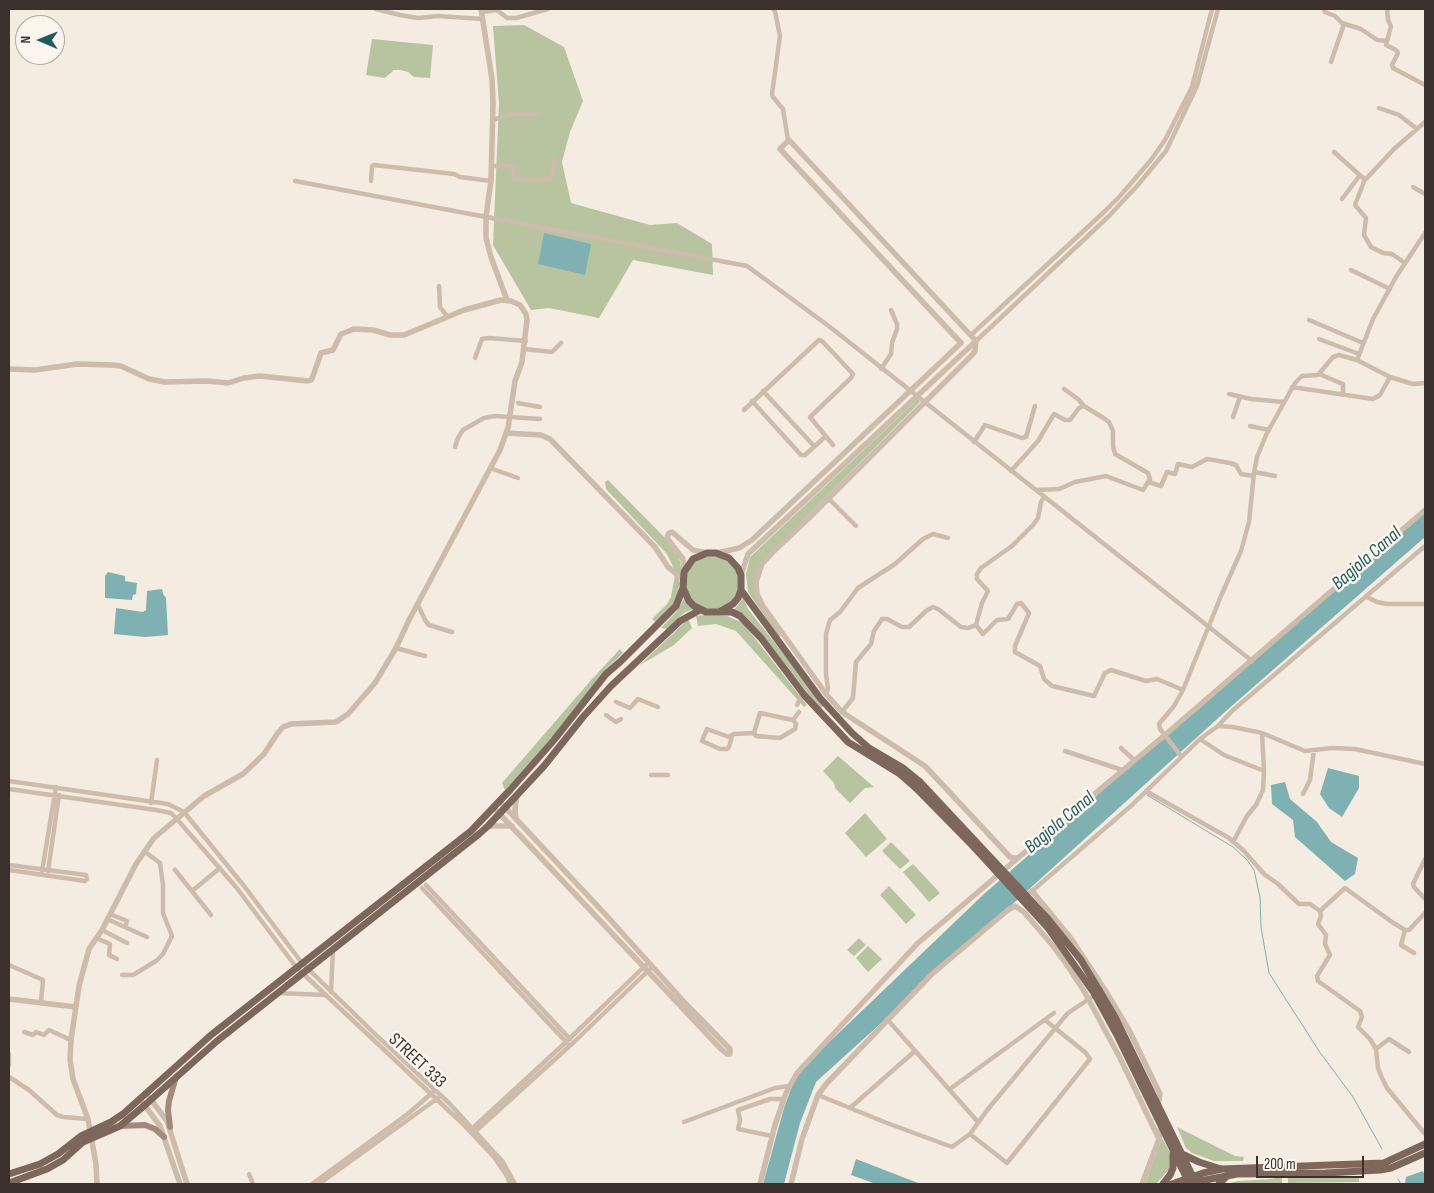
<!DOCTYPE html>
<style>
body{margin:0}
#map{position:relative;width:1434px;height:1193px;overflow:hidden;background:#f4ebe1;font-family:"Sofia Sans Condensed",sans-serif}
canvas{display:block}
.frame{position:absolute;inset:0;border:10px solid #3b302b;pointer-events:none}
.north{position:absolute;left:15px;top:15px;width:50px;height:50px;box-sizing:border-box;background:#fbf5ee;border:1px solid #aea6a0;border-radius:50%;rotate:271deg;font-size:14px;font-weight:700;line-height:20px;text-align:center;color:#3b302b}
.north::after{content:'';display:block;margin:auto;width:18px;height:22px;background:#1f5a5e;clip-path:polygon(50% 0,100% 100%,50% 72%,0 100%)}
.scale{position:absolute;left:1256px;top:1156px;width:108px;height:22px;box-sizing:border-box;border:2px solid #3b302b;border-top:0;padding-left:6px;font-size:15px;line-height:18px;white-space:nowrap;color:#3b302b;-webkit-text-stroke:4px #fbf5ee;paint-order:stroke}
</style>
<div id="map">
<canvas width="1434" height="1193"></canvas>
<div class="frame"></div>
<div class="north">N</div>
<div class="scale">200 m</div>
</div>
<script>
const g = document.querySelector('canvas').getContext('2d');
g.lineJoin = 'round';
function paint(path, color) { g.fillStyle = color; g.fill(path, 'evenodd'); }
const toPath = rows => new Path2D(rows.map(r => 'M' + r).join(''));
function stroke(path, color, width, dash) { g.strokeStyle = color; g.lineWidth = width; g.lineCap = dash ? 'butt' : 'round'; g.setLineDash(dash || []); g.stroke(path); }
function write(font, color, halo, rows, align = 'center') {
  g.font = font + ' "Sofia Sans Condensed",sans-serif'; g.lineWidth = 5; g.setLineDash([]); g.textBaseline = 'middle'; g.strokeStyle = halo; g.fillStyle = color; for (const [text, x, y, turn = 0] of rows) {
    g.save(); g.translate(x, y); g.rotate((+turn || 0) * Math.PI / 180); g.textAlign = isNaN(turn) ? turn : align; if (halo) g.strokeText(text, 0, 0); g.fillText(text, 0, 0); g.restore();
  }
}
paint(toPath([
 [524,25,564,47,583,101,570,132,562,162,571,203,650,225,677,223,712,244,713,275,633,260,599,318,549,308,531,310,493,245,499,103,493,26],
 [372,39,433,45,430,78,414,77,408,72,400,70,394,70,385,78,366,75],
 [918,399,920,402,759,565,757,600,781,636,779,637,748,592,746,574,750,557],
 [608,480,668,541,679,557,681,568,680,575,674,569,667,554,606,489,605,482],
 '685 583a27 27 0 1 1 54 0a27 27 0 1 1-54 0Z',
 [675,575,679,579,680,583,676,602,656,622,652,619,667,604,671,597],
 [684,598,693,609,684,613,667,629,661,628,677,611],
 [743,598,748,609,824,705,820,709,760,632,744,615,734,610],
 [704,615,727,616,743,623,807,705,804,707,736,631,716,624,698,626,696,616],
 [688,619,692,628,674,645,640,665],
 [620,649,623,653,606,669,552,737,505,790,502,783,592,679],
 [838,756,874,787,865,788,850,803,835,788,834,783,823,771],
 [865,813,887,839,866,857,845,833],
 [891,842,910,861,900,869,882,851],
 [913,864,940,893,929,902,903,872],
 [889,886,916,915,906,924,880,895],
 [859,938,866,945,854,956,847,950],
 [868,946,882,959,868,972,856,958],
 [1177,1127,1235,1156,1244,1157,1243,1161,1214,1161,1192,1153,1186,1148],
 [1162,1138,1169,1151,1171,1160,1169,1169,1158,1182,1155,1184,1145,1184],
 [1359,1176,1359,1182,1288,1183,1288,1177],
 [1275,1178,1282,1178,1282,1183,1225,1184,1238,1181,1271,1179]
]), '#b8c4a0');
paint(toPath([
 [544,233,591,244,585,275,538,264],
 [1425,509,1425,537,1226,711,816,1082,800,1123,784,1184,763,1184,784,1108,797,1073,984,894],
 [108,572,125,576,125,581,137,583,136,594,133,595,132,600,105,598,105,576],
 [162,589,163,594,166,598,168,635,145,637,114,634,116,608,143,612,146,610,147,591],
 [1328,768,1359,776,1359,788,1342,817,1329,808,1320,794],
 [1285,782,1290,799,1317,822,1331,842,1358,858,1355,874,1345,881,1295,837,1293,820,1272,804,1271,785],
 [856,1159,918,1183,922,1184,876,1184,851,1175],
 [1423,1171,1425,1176,1425,1184,1405,1184,1406,1177]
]), '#7fb0b2');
stroke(toPath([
 [1147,795,1233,847,1247,860,1254,870,1260,897,1261,927,1269,973,1319,1051,1353,1097,1382,1149],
 [1398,1179,1401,1184]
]), '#7fb0b2', 1);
stroke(toPath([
 [376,9,400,15,418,18,438,16,483,19],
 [773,9,775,11,780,36,772,94,773,97,783,109,788,140],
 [1324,9,1325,12,1335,16,1342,23,1361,29,1377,40,1387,41],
 [1387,9,1388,20,1391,26,1386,45,1396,50,1398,53,1392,65,1393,68,1425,85],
 [482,12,497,10,507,18,516,18,548,9],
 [1331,62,1344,24],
 [1379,108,1399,115,1417,129],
 [493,120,509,114,537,114],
 [1334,152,1363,178,1366,179,1394,149,1425,122],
 [492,166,512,166,514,179,549,179,551,177,555,158],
 [1365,179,1355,205,1366,218,1364,235,1371,247,1383,253,1392,254,1405,263],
 [295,181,747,266,830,327,1252,661],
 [371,181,372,166,374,165,454,174,460,177,491,181],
 [1413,187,1425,194],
 [1342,199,1360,175],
 [1351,270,1390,289],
 [439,286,440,307,447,316],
 [1309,320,1363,343],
 [971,335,1104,212,1120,196,1151,160,1165,140,1192,87,1212,9],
 [1319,339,1359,354],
 [976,341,1108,217,1137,186,1166,151,1197,86,1218,9],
 [524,349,552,352,561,343],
 [475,358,482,339,489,338,526,341],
 [1357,360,1373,319,1396,277,1425,233],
 [881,369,891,354,892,343,897,329,897,324,891,310],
 [1319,374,1343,384,1343,395],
 [1292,387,1373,399,1380,395,1390,377],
 [1064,389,1078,399,1084,406],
 [763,391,814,446],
 [1229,394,1251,399,1284,402],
 [752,401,801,455,805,455,826,436],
 [518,403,540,407],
 [744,410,819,340,822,341,853,374,851,378,810,417,833,445],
 [1233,417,1240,397],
 [1250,426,1269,430],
 [974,442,985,425,1022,438,1026,437,1035,406],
 [455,447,458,438,463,430,484,418,495,416,540,419],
 [490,468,518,478],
 [1011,471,1038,441,1054,414,1065,420,1070,420,1079,408,1084,406,1105,419,1109,422,1113,431,1113,446,1115,454,1148,473,1150,479,1143,490,1106,476,1075,482,1059,489,1037,490],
 [1254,472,1275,476],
 [1149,482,1161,486,1167,472,1175,474,1178,464,1192,467,1207,459,1230,463,1236,465,1241,474,1254,476],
 [829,499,856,526],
 [1367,597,1377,602,1387,604,1425,604],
 [418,605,425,620,429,625,452,632],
 [976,625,982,603,988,591,977,579,977,574,981,568,1012,546,1033,525,1038,518,1041,502,1044,497],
 [396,648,425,656],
 [826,694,828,689,826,674,826,634,830,620,840,612,858,588,895,564,923,539,933,534,948,538],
 [616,702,630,708,638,699,658,707],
 [797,705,803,693],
 [842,712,853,698,856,662,871,644,874,631,882,619,887,619,902,627,909,627,926,611,933,607,938,609,961,627,968,628,976,625,983,634,997,620,1008,619,1017,604,1021,603,1029,613,1015,646,1015,652,1040,666,1044,679,1052,686,1094,696,1105,673,1111,670,1146,681,1157,679,1183,690],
 [606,715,616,722,621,719],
 [1218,726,1233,727,1262,733,1305,751,1332,748,1355,749,1425,764],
 [754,733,756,736,780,738,795,729,796,724,793,720],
 [732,736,729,747,727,749,720,749,702,741,707,729,729,737,734,734,754,733,760,713,793,720,799,712],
 [1200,739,1224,755,1264,771],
 [1121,748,1134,760],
 [1065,751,1122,770],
 [1181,756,1160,729,1159,724,1174,706,1183,690,1221,596,1241,551,1249,522,1254,473,1257,457,1267,433,1295,383,1302,376,1318,375,1333,357,1339,355,1357,360,1390,377,1413,384,1425,383],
 [651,775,668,775],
 [9,781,168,804,184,812,244,886,302,963,375,1034,449,1103,503,1162,515,1184],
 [9,789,156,810,171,813,176,818,236,887,296,967,463,1124,494,1157,507,1176,510,1184],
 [1146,791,1229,838,1243,850,1264,874,1278,884,1299,904,1310,904,1320,911,1321,916,1318,924,1326,935,1325,944,1330,955,1317,976,1318,981,1360,1011,1362,1017,1358,1027,1370,1039,1376,1049,1378,1068,1382,1078,1387,1088,1425,1134],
 [1303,794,1310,780,1314,750],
 [151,803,157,760],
 [1233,842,1247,816,1256,805,1263,790,1264,771,1262,733],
 [1425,859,1413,884,1414,887,1425,899],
 [9,865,86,875,87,879,85,881,9,870],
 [175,870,211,915],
 [42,871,56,787],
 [48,871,59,795],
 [426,885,570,1039],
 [422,888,567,1043],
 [192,891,220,868],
 [1032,891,1132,805,1200,739,1218,726,1232,711,1425,546],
 [1320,911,1345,888,1392,922,1405,930,1409,930,1425,913],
 [110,914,127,921,125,927],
 [107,919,147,937],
 [102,930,127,943],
 [1405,930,1401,945,1414,953],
 [96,938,110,944,109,955,117,959],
 [9,965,43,980,41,1002],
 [122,975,133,975,156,961,163,954,172,936,163,913,163,885,160,863,144,851],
 [331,992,333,949],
 [277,993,325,995],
 [887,1019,978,1122],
 [24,1032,33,1035,36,1032,44,1035,49,1030,71,1040],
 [1376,1049,1389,1039,1409,1052],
 [9,1054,9,1065],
 [9,1077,29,1090,57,1115,63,1117,88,1119],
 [950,1089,1054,1013],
 [818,1095,887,1123,952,1147,970,1134,988,1109,1068,1013,1095,995],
 [850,1108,915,1051],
 [684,1122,775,1088,789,1086],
 [475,1130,475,1126,566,1042,646,965],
 [473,1132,478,1129,574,1042,652,967],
 [970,1134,1007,1163,1090,1059,1086,1053,1045,1020],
 [772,1136,738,1129,740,1120,738,1110,770,1099,784,1099],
 [249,1174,253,1184],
 [312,1184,409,1113,433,1092],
 [319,1184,438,1098]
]), '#cdbbac', 4.5);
stroke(toPath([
 [481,9,492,79,493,103,491,181,486,216,486,238,491,257,507,300],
 [976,341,975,351,972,355,809,518,774,551,762,564,756,582,757,594,763,606,826,694,842,712,925,766,1010,857,1014,858,1018,858,1165,735,1425,510],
 [9,369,35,370,77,364,112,365,121,366,149,379,165,382,207,381,228,383,244,378,260,376,308,381,311,380,313,376,321,353,333,350,341,334,354,329,373,330,390,335,404,335,464,310,501,300,511,301,520,305,526,314,527,320,522,362,515,381,508,428,500,450,409,620,396,648,375,683,348,714,336,722,291,724,283,727,277,734,264,754,243,774,204,796,154,838,136,864,102,930,89,949,79,986,71,1040,70,1059,73,1079,88,1119,96,1164,97,1184],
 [506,433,541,435,550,439,655,547,668,567,683,579],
 [717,553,739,548,752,540,961,343,780,149,789,140,976,341,748,554,741,575],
 [684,572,683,559,667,538,669,533,672,532,693,550,707,553],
 [494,808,721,1049,727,1054,730,1054,730,1049,686,1004,606,915,503,805],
 [516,818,515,809,517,795],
 [488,826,512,826],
 [1025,897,1032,891,1037,897,1070,937,1105,990,1129,1030,1160,1094,1158,1106],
 [9,999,76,1007],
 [149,1097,167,1121,187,1184],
 [143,1103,160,1126,180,1184],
 [760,1184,775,1125,786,1093,797,1073,918,943,1018,858],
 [791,1184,802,1139,818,1095,827,1083,932,974,1008,910,1015,906,1024,912,1053,946,1065,962,1084,991,1120,1058,1159,1139],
 [1142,1184,1159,1139,1161,1125]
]), '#cdbbac', 5.5);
stroke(toPath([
 [120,1126,145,1125,155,1129,164,1137],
 [170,1127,168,1110,169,1101,176,1077]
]), '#a18a7d', 6);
stroke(toPath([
 [741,590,820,698,852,733,869,748,903,768,920,782],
 [719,612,733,604,738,598,741,590,741,575,738,568,729,558,716,553,707,553,693,559,684,572,683,588,689,601,694,606,706,612,732,612,740,616,761,638,805,696,848,742,900,774,916,788],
 [1099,990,1115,1017,1194,1179],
 [1095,995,1117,1035,1188,1181],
 [1182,1154,1199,1162,1221,1169],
 [9,1174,40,1164,58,1154,81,1136,111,1122,123,1114,211,1035,471,831,510,790,554,740,606,674,621,661,676,606,683,588],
 [9,1183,47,1169,63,1160,83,1142,120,1126,145,1105,217,1041,479,834,488,826,544,766,583,717,611,686,680,621,700,610],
 [1163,1184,1170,1175,1173,1168,1173,1153],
 [1172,1184,1203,1173,1222,1169,1384,1163,1425,1144],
 [1188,1184,1195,1182,1237,1174,1326,1173,1380,1170,1391,1168,1425,1153],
 [1219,1184,1228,1175]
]), '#7d675c', 7);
stroke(toPath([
 [920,782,1048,919,1081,960,1099,990],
 [916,788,970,843,1048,928,1094,993]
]), '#7d675c', 7);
write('18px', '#3b302b', '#fbf5ee', [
 ["STREET 333",417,1061,43]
]);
write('italic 19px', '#1f5a5e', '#fbf5ee', [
 ["Bagjola Canal",1367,559,-41],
 ["Bagjola Canal",1060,823,-40]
]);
</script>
